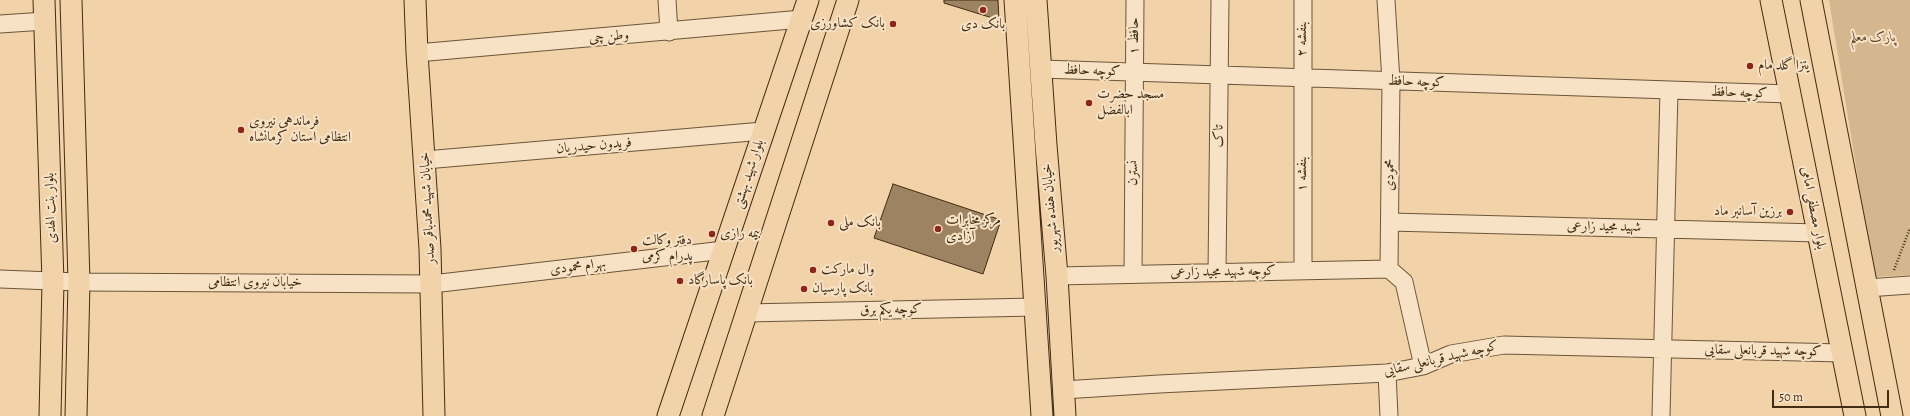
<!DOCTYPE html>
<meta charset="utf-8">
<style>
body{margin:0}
#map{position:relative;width:1910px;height:416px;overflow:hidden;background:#f2d2a8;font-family:Alegreya,serif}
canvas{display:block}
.scale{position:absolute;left:1772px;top:390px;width:117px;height:18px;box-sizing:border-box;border:2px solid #402d14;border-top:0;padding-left:5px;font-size:12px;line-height:14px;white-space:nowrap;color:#402d14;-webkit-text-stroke:3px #f7e2c6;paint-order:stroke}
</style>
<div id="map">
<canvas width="1910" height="416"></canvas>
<div class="scale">50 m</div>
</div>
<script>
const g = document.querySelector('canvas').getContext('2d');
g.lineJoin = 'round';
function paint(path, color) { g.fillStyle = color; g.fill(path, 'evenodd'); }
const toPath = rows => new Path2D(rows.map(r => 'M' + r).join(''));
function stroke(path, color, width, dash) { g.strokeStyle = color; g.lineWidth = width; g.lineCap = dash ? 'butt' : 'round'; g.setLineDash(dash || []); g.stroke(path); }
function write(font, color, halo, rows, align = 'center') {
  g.font = font + ' Alegreya,Amiri,serif'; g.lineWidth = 4; g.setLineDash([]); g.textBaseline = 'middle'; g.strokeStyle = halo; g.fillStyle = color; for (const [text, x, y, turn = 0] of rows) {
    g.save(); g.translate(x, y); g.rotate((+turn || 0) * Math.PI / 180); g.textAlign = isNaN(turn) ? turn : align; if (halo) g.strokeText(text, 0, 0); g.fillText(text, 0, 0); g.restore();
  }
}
paint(toPath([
 [1829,0,1910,0,1910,275,1874,277]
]), '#d4b68f');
const building = toPath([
 [944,0,998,0,999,20,944,3,944,0],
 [893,184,1001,220,983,274,874,238,893,184]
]);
paint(building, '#9d8361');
stroke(building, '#402d14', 1);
const minor = toPath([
 [667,0,669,32],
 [1303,0,1303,271],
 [1386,0,1391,81,1389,269],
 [0,24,45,21],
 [417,53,802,19],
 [1041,69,1790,94],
 [425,160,763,131],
 [1390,222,1819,233],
 [1389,269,1404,282,1423,366],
 [1217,273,1220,0],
 [1133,274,1135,0],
 [1057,276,1389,269],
 [0,279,79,282,432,284,724,250],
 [1867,288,1910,285],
 [746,313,1035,307],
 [1387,373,1389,416],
 [1063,390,1159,384,1387,373,1423,366,1451,354,1504,345,1842,353],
 [1661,416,1669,90]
]);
const major = toPath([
 [44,0,53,282,50,416],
 [71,0,79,282,76,416],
 [415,0,417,53,430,249,434,416],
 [1015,0,1042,416],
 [1036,0,1046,145,1057,276,1065,416],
 [1771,0,1855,416],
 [1811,0,1892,416],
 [668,416,808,0],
 [713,416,848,0]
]);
stroke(minor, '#6c5639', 19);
stroke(major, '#402d14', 23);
stroke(toPath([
 [1894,270,1910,228]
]), '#402d14', 2.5, [1, 2]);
stroke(minor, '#f7e2c6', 17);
stroke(major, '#f2d2a8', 21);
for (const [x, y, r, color] of [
 [983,10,4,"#8f2418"],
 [893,24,4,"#8f2418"],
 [1750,66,4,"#8f2418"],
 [1089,103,4,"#8f2418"],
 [241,130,4,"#8f2418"],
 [1790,212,4,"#8f2418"],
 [831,223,4,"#8f2418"],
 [938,229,4,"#8f2418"],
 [712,234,4,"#8f2418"],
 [634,249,4,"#8f2418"],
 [813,270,4,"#8f2418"],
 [680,281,4,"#8f2418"],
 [804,289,4,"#8f2418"]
]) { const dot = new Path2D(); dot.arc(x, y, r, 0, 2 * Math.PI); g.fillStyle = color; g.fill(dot); stroke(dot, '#f7e2c6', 1.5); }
write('14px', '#402d14', '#f7e2c6', [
 ["بانک کشاورزی",885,24,"right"],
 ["بانک دی",983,25,"center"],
 ["یتزا گلد مام",1758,66],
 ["مسجد حضرت",1097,95],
 ["ابالفضل",1097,111],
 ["فرماندهی نیروی",249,122],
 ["انتظامی استان کرمانشاه",249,138],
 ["برزین آسانبر ماد",1782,212,"right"],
 ["مرکز مخابرات",946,221],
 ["آزادی",946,237],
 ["بانک ملی",839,223],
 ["بیمه رازی",720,234],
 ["دفتر وکالت",642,241],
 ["پدرام کرمی",642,257],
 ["وال مارکت",821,270],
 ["بانک پاسارگاد",688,281],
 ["بانک پارسیان",812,289]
], 'left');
write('14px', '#402d14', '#f7e2c6', [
 ["حافظ ۱",1135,36,-90],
 ["وطن چی",609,37,-5],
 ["بنفشه ۲",1303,39,-90],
 ["کوچه حافظ",1092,71,2],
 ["کوچه حافظ",1416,82,2],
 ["کوچه حافظ",1739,93,2],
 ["تاک",1219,136,-89],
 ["فریدون حیدریان",594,146,-5],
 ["نسترن",1134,173,-90],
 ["بلوار شهید بهشتی",749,174,-72],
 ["بنفشه ۱",1303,174,-90],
 ["محمودی",1390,175,-89],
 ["بلوار بنت الهدی",51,208,-92],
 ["خیابان شهید محمدباقر صدر",428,208,-93],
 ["خیابان هفده شهریور",1051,208,-95],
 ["بلوار مصطفی امامی",1813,208,79],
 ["شهید مجید زارعی",1604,227,1],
 ["بهرام محمودی",578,267,-7],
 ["کوچه شهید مجید زارعی",1223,272,-1],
 ["خیابان نیروی انتظامی",255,283],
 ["کوچه یکم برق",891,310,-1],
 ["کوچه شهید قربانعلی سقایی",1763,351,1],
 ["کوچه شهید قربانعلی سقایی",1441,359,-13]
]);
write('italic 14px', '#5e482d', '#f7e2c6', [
 ["پارک معلم",1873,38]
]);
</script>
